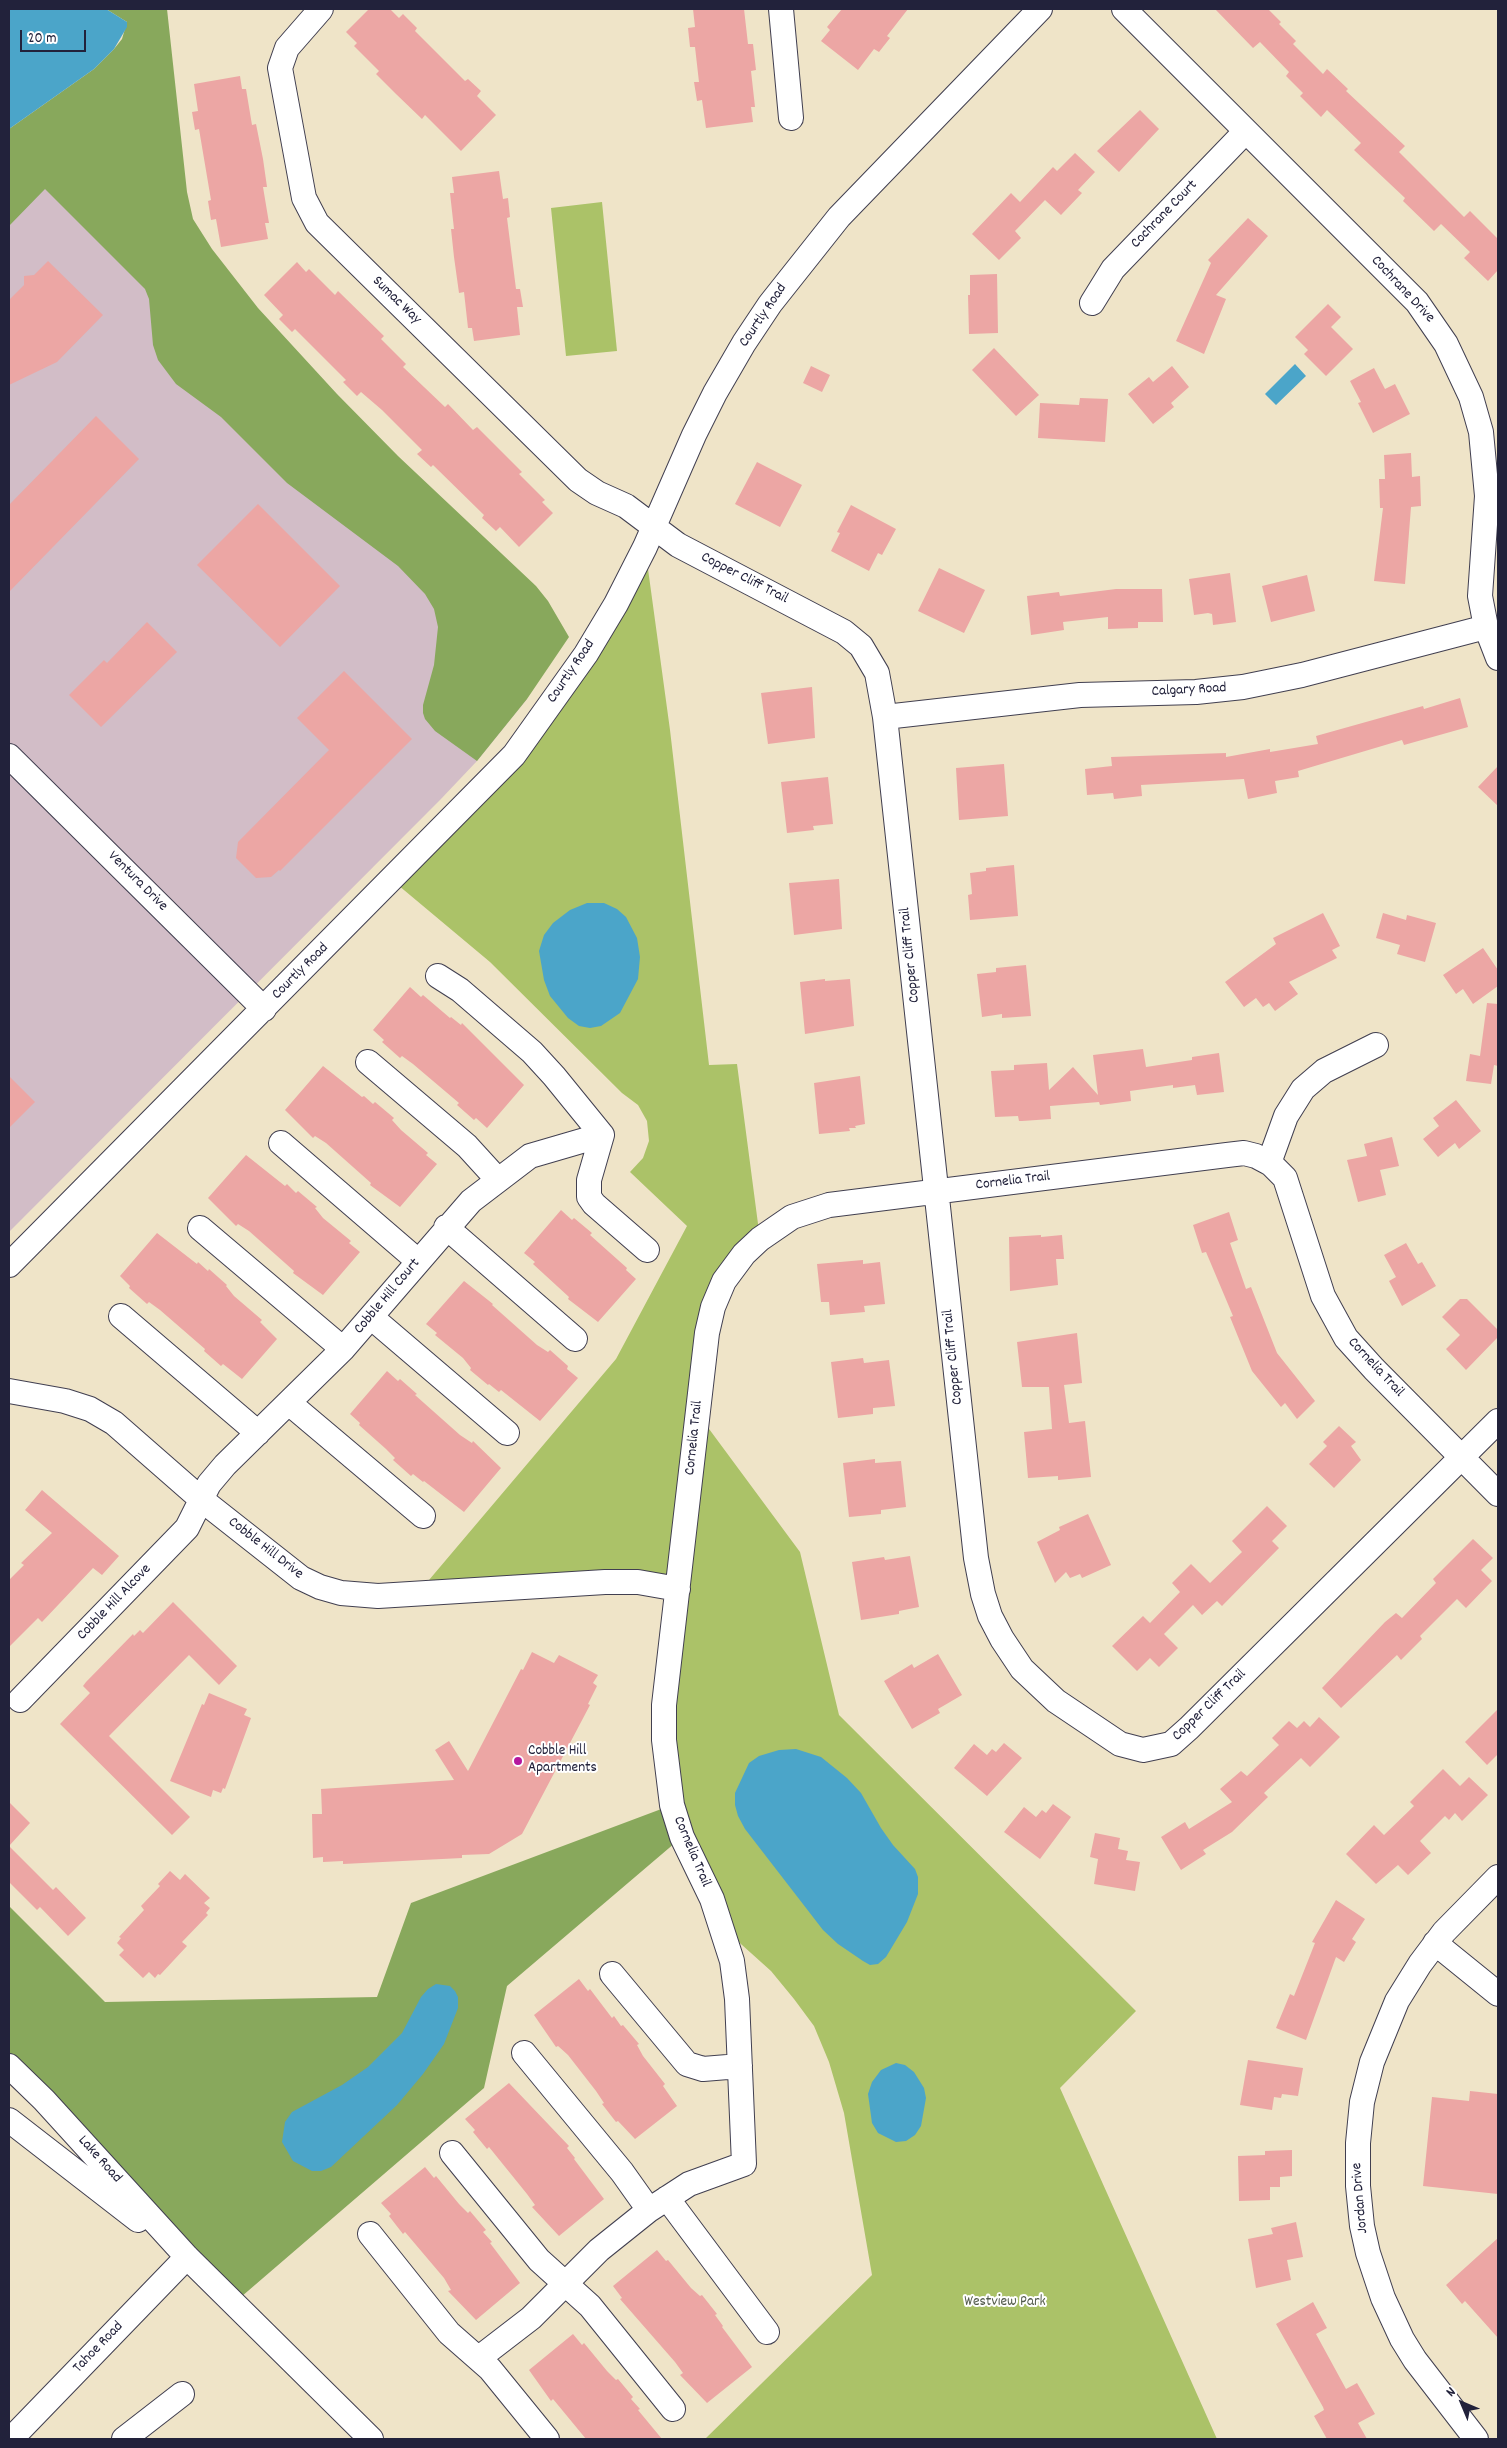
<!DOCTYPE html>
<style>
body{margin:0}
#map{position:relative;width:1507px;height:2448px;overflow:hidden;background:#efe4c8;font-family:Dekko,sans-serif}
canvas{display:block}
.frame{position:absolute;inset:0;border:10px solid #22223b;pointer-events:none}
.north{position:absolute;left:1437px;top:2378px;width:50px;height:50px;-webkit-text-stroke:4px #fff;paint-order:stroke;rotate:315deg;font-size:14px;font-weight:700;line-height:20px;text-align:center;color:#22223b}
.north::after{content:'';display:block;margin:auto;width:18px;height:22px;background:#22223b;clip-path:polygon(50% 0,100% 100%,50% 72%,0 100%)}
.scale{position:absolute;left:20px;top:30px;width:66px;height:22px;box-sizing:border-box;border:2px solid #22223b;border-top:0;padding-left:6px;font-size:15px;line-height:18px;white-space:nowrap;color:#22223b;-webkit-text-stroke:4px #fff;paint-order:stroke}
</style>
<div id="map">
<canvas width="1507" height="2448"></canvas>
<div class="frame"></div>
<div class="north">N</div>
<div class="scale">20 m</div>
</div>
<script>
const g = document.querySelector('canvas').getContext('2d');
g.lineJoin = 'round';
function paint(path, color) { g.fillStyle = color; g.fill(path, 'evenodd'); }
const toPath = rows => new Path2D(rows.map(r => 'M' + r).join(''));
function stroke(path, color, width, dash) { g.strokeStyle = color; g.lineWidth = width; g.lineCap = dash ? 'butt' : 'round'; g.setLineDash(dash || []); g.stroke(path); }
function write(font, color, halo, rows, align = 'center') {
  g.font = font + ' Dekko,sans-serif'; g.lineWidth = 4; g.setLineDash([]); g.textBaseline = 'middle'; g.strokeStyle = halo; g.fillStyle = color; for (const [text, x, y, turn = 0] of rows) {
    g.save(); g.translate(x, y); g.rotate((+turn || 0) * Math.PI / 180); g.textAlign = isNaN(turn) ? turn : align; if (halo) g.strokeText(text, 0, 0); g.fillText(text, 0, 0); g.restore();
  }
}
paint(toPath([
 [9,127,527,699,477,761,440,800,9,1232]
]), '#d2bdc7');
paint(toPath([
 [602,202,617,351,566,356,551,208],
 [645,547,670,730,709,1065,737,1064,760,1239,724,1281,698,1414,800,1552,839,1715,1136,2011,1060,2088,1217,2439,705,2439,872,2275,844,2113,829,2062,814,2026,794,1999,771,1971,722,1927,672,1805,678,1589,418,1593,616,1359,687,1226,630,1172,643,1158,649,1141,647,1121,638,1105,622,1093,490,962,392,880,473,797]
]), '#abc268');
paint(toPath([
 [106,9,167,9,187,192,193,219,212,249,258,308,337,394,398,456,536,586,548,601,569,637,527,699,477,761,435,731,425,719,423,713,423,705,434,665,438,627,434,609,425,594,398,566,287,483,221,417,176,384,158,360,153,345,149,299,145,289,45,189,9,226,9,129,94,69,114,49,122,39,127,22],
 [672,1805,682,1837,507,1986,484,2088,234,2303,9,2066,9,1906,105,2002,377,1997,411,1903]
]), '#88a85c');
paint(toPath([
 [9,9,106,9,127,22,127,27,114,49,94,69,9,129],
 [1295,364,1306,376,1276,405,1265,394],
 [587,903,604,903,617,909,626,917,637,938,640,957,638,979,620,1013,601,1026,590,1028,579,1026,568,1018,550,996,544,980,539,951,544,935,553,923,570,910],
 [796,1749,821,1757,847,1778,861,1793,881,1828,893,1845,915,1869,918,1877,918,1894,907,1922,886,1957,878,1964,870,1965,863,1961,838,1944,823,1930,745,1829,738,1816,735,1805,735,1793,749,1763,759,1756,779,1750],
 [436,1984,450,1986,455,1991,458,1997,458,2008,444,2044,423,2074,397,2105,331,2167,321,2171,312,2171,293,2161,282,2142,285,2122,292,2112,342,2085,368,2067,402,2033,421,1997,428,1989],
 [896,2063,905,2065,914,2072,924,2088,926,2098,921,2126,915,2135,906,2141,896,2142,878,2133,872,2123,868,2094,872,2082,881,2070]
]), '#4ba5c9');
paint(toPath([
 [369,9,390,9,399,18,403,14,417,28,415,31,465,81,468,79,481,91,477,96,496,115,461,151,425,115,422,119,396,94,376,74,379,71,354,46,357,43,346,32],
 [693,9,744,9,748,44,753,44,756,70,751,71,755,107,751,107,753,122,706,128,702,100,697,101,694,82,699,82,695,47,690,47,688,28,695,27],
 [842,9,908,9,887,36,890,38,879,52,874,49,858,70,821,41,830,30,827,27],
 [1215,9,1268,9,1281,22,1279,24,1296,41,1293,44,1323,74,1327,69,1348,89,1346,91,1405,146,1399,152,1464,217,1470,211,1498,239,1498,270,1488,281,1464,258,1470,252,1441,224,1434,231,1403,201,1405,198,1354,150,1361,143,1327,110,1321,117,1300,96,1303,93,1286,76,1289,72,1260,42,1253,48],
 [240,76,242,89,246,89,252,125,256,124,263,159,267,187,263,187,269,223,265,223,268,239,221,247,216,219,211,220,208,201,211,200,199,129,195,130,192,112,198,111,194,84],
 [1140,110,1159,129,1119,172,1097,151],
 [1075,153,1095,172,1078,190,1082,193,1061,215,1045,200,1015,231,1021,238,999,260,972,234,1011,193,1020,202,1053,167,1057,171],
 [499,171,503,199,508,198,510,217,507,218,516,289,520,289,523,307,517,307,520,335,474,341,472,328,468,328,464,292,459,293,454,257,451,229,454,229,450,193,454,193,452,177],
 [1248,218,1268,236,1216,295,1226,299,1204,354,1176,341,1211,263,1208,260],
 [48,261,103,315,57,362,9,385,9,300,24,285,24,276,34,275],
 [297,262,306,272,309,269,335,295,338,291,384,336,381,339,406,364,403,367,445,407,448,404,473,430,477,427,522,472,519,474,545,500,542,502,553,513,519,547,500,527,496,531,482,518,484,515,433,465,431,467,417,454,422,450,382,410,361,392,357,396,343,382,346,380,295,329,292,332,279,319,283,315,264,295],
 [997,274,998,333,969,334,968,295,970,295,970,275],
 [1328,304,1341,317,1331,327,1353,349,1326,376,1304,354,1308,350,1295,337],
 [994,348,1039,395,1016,416,972,370],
 [811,366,830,375,822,392,803,383],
 [1172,366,1189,387,1171,403,1174,407,1153,424,1128,394,1149,377,1153,382],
 [1374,368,1385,389,1395,384,1410,414,1373,433,1358,403,1361,402,1350,381],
 [1080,398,1108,399,1105,442,1038,438,1040,403,1079,405],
 [96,416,139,459,9,592,9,505],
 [1411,453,1412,477,1420,476,1421,506,1411,507,1405,584,1374,581,1383,508,1380,508,1379,479,1385,479,1384,455],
 [757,462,802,485,780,527,735,504],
 [258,504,340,586,280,647,197,565],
 [851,505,896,529,882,555,878,553,869,571,831,551,840,533,837,532],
 [939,568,985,590,964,633,918,611],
 [1230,573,1236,622,1213,625,1212,614,1208,613,1194,615,1189,579],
 [1307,575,1315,611,1271,622,1262,586],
 [1116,589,1162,589,1163,622,1138,622,1138,628,1108,629,1108,617,1063,622,1064,630,1031,635,1027,596,1059,592,1060,596],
 [147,622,177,652,101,727,69,695,104,660,107,663],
 [344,671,412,739,280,871,279,870,271,877,256,878,236,858,238,842,329,750,297,718],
 [812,687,815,738,768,744,761,693],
 [1460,698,1468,727,1404,745,1402,740,1298,771,1299,777,1275,781,1277,793,1248,799,1244,779,1141,785,1142,796,1114,799,1113,793,1087,795,1085,769,1112,766,1111,757,1226,753,1226,757,1270,749,1270,752,1318,744,1316,736,1423,706,1424,709],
 [1004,764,1008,816,959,820,956,768],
 [1498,766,1498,806,1478,787],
 [828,777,833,824,813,826,814,830,787,833,781,782],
 [1014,865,1018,916,970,920,968,895,972,894,970,873,986,871,986,868],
 [839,879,842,929,794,935,789,883],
 [1323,913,1340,946,1332,950,1337,958,1289,982,1298,994,1275,1011,1269,1003,1263,1007,1256,998,1244,1007,1225,982,1276,944,1273,938],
 [1383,913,1406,920,1407,915,1436,923,1425,962,1397,954,1400,945,1376,938],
 [1483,948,1498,970,1498,986,1473,1004,1463,989,1456,994,1443,975],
 [1026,965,1031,1016,1002,1018,1002,1014,982,1017,977,974,996,972,996,968],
 [825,979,825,981,850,979,854,1026,805,1034,800,982],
 [410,987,421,997,423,995,450,1018,451,1017,461,1025,462,1023,524,1085,487,1128,476,1118,474,1120,457,1105,459,1103,413,1064,402,1056,400,1058,382,1042,384,1040,373,1030],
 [1487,1003,1498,1004,1498,1066,1494,1065,1491,1084,1466,1081,1470,1054,1480,1056],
 [1143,1049,1146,1067,1192,1060,1192,1057,1219,1053,1224,1092,1197,1095,1195,1085,1173,1088,1173,1085,1130,1091,1131,1101,1100,1105,1099,1102,1050,1106,1051,1119,1022,1121,1019,1121,1018,1116,995,1117,991,1071,1014,1070,1014,1065,1047,1063,1049,1090,1073,1067,1098,1095,1093,1055],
 [323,1066,362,1097,364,1096,373,1104,375,1102,394,1118,392,1120,401,1130,428,1153,426,1155,437,1164,400,1207,370,1185,371,1183,326,1143,315,1136,313,1138,285,1110],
 [9,1076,35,1102,9,1128],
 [860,1076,865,1124,855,1126,856,1128,849,1128,850,1131,819,1134,814,1083],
 [1456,1100,1481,1131,1459,1149,1455,1143,1438,1157,1423,1139,1439,1126,1433,1118],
 [1392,1137,1399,1166,1380,1170,1386,1195,1358,1202,1347,1160,1367,1156,1364,1144],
 [246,1155,285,1186,287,1184,296,1193,298,1191,317,1207,315,1208,323,1218,351,1241,349,1243,360,1252,323,1295,293,1273,294,1271,249,1231,238,1224,236,1226,208,1198],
 [561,1210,572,1220,574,1218,592,1233,590,1235,627,1268,626,1270,636,1279,598,1322,568,1299,569,1297,533,1264,535,1262,524,1253],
 [1229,1212,1238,1240,1230,1243,1246,1289,1251,1287,1277,1353,1315,1401,1297,1419,1285,1403,1281,1407,1252,1371,1230,1317,1233,1316,1206,1252,1202,1253,1193,1225],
 [157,1233,197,1264,198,1262,208,1271,209,1269,227,1285,226,1286,234,1296,262,1320,260,1322,277,1339,242,1379,223,1364,221,1366,204,1351,205,1349,160,1310,149,1302,147,1304,129,1288,130,1286,120,1276],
 [1041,1235,1041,1237,1062,1235,1064,1259,1056,1259,1058,1285,1010,1291,1009,1237],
 [1406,1243,1418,1264,1422,1262,1436,1286,1402,1306,1389,1281,1396,1277,1384,1255],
 [863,1260,863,1264,880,1262,885,1304,864,1306,865,1312,830,1315,829,1302,821,1302,817,1264],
 [464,1281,493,1304,492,1305,537,1345,548,1352,550,1350,568,1366,567,1369,578,1378,540,1421,501,1390,499,1392,489,1384,488,1385,470,1370,471,1368,463,1358,435,1335,437,1333,426,1324],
 [1460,1299,1467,1299,1498,1330,1498,1337,1466,1370,1446,1349,1460,1335,1442,1317],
 [1077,1333,1082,1383,1064,1385,1069,1423,1085,1421,1091,1477,1058,1480,1058,1476,1028,1478,1024,1432,1052,1429,1049,1387,1022,1387,1017,1342],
 [863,1358,864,1363,889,1360,895,1406,873,1408,873,1414,838,1418,831,1362],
 [387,1371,398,1381,400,1379,417,1394,415,1395,460,1435,472,1443,473,1441,501,1468,464,1512,424,1481,423,1482,413,1474,411,1476,393,1460,395,1458,386,1449,359,1425,360,1423,350,1414],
 [1339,1426,1356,1442,1351,1446,1361,1460,1334,1488,1309,1464,1327,1446,1323,1442],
 [875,1459,875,1463,901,1461,906,1507,881,1510,881,1514,849,1517,843,1463],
 [42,1490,119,1556,102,1575,93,1568,42,1622,38,1618,9,1647,9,1580,24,1565,21,1563,52,1533,25,1510],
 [1267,1506,1287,1526,1272,1541,1279,1548,1222,1606,1217,1601,1202,1615,1193,1605,1164,1634,1178,1648,1159,1667,1150,1658,1137,1671,1112,1646,1143,1616,1150,1623,1180,1592,1172,1583,1191,1564,1210,1583,1242,1552,1232,1541],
 [1088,1514,1111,1565,1082,1578,1080,1574,1070,1578,1066,1572,1055,1583,1037,1542,1060,1530,1059,1527],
 [1473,1539,1493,1558,1481,1570,1492,1581,1466,1608,1457,1599,1420,1636,1422,1639,1401,1660,1397,1655,1341,1708,1322,1688,1385,1622,1396,1613,1402,1618,1436,1583,1433,1579],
 [910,1556,919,1607,899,1611,899,1614,861,1620,852,1562,884,1557,885,1560],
 [173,1602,237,1666,219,1685,189,1655,109,1736,190,1817,172,1835,60,1724,90,1693,83,1686,86,1682,133,1634,134,1636,140,1630,143,1633],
 [532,1652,554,1663,559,1655,598,1675,593,1683,597,1686,588,1704,590,1705,522,1834,489,1854,462,1855,462,1858,343,1864,343,1861,323,1862,323,1857,313,1858,312,1814,322,1814,321,1789,454,1780,435,1750,449,1741,468,1771,521,1669,523,1670],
 [938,1654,962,1695,938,1709,940,1713,912,1729,884,1681,912,1664,914,1668],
 [209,1693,247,1709,244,1715,251,1718,225,1789,223,1788,221,1793,213,1790,211,1797,170,1781,202,1704,204,1705],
 [1498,1709,1498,1754,1487,1765,1465,1742],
 [1319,1717,1340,1737,1310,1767,1301,1758,1264,1793,1268,1797,1232,1832,1203,1850,1206,1854,1181,1870,1161,1837,1185,1822,1189,1829,1232,1802,1220,1789,1241,1771,1247,1776,1279,1745,1272,1738,1289,1721,1297,1728,1304,1721,1310,1727],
 [1004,1743,1022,1758,987,1796,954,1768,974,1744,987,1755,992,1749,996,1752],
 [1443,1769,1460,1786,1469,1777,1488,1795,1462,1821,1455,1813,1449,1820,1445,1816,1420,1841,1431,1853,1408,1875,1398,1865,1376,1884,1346,1854,1374,1825,1384,1835,1414,1806,1410,1802],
 [9,1802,30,1823,9,1846,53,1890,56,1887,86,1918,68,1936,40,1907,37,1910,9,1882],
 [1053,1804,1071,1817,1040,1859,1004,1832,1024,1807,1036,1817,1042,1810,1046,1813],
 [1095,1833,1120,1838,1118,1849,1128,1851,1126,1860,1140,1862,1135,1891,1094,1884,1098,1859,1090,1857],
 [170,1871,180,1880,185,1874,210,1898,204,1903,210,1908,206,1913,208,1915,182,1942,187,1946,160,1975,158,1974,155,1978,149,1972,143,1978,119,1955,124,1950,117,1943,121,1938,119,1937,144,1910,141,1906,160,1886,158,1884],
 [1336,1900,1365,1919,1352,1939,1356,1942,1344,1962,1336,1957,1306,2040,1276,2028,1290,1994,1294,1996,1315,1943,1312,1942],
 [579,1979,588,1991,590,1989,612,2018,614,2016,621,2026,623,2025,639,2044,637,2045,643,2056,665,2084,663,2086,677,2106,635,2139,618,2121,616,2122,602,2104,604,2103,596,2091,568,2055,558,2046,556,2047,534,2015],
 [1248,2060,1303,2068,1298,2096,1282,2094,1281,2098,1274,2097,1272,2110,1240,2105],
 [509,2083,569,2146,567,2148,575,2158,574,2159,604,2199,559,2236,532,2207,535,2205,527,2194,489,2147,487,2149,473,2132,475,2130,465,2119],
 [1470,2091,1498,2094,1498,2194,1423,2186,1432,2097,1469,2101],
 [1292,2150,1292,2176,1280,2177,1280,2187,1270,2187,1270,2200,1239,2201,1238,2156,1265,2155,1265,2151],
 [425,2167,434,2178,436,2176,459,2204,468,2213,470,2211,486,2230,483,2232,492,2242,490,2243,520,2283,476,2320,448,2291,451,2290,444,2278,405,2232,403,2234,389,2216,391,2214,381,2203],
 [1296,2222,1303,2257,1287,2260,1291,2280,1256,2288,1248,2239,1273,2234,1271,2228],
 [1498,2238,1498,2338,1465,2301,1462,2304,1446,2285],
 [657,2250,666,2261,668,2260,691,2288,700,2296,702,2295,717,2314,715,2315,723,2326,722,2327,752,2367,707,2403,680,2375,683,2373,675,2362,620,2299,622,2298,613,2286],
 [1313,2302,1327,2328,1316,2334,1346,2389,1357,2383,1375,2414,1358,2423,1367,2439,1327,2439,1314,2416,1324,2410,1323,2407,1276,2324],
 [573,2334,582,2345,584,2343,607,2371,616,2380,618,2379,633,2397,631,2399,640,2409,638,2410,662,2439,586,2439,553,2399,551,2401,529,2370]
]), '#eca6a4');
const minor = toPath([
 [321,9,287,48,280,68,304,198,317,223,578,480,597,493,626,506,678,545,844,632,861,646,877,673,885,717,976,1558,983,1594,990,1616,1002,1639,1022,1669,1056,1701,1120,1744,1143,1750,1171,1744,1189,1728,1498,1421],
 [781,9,791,118],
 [1124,9,1417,302,1446,344,1471,397,1481,432,1487,496,1480,596,1486,627,1498,658],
 [1092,303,1113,269,1245,132],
 [885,717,1080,695,1196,692,1243,687,1302,675,1486,627],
 [9,756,264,1009],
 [438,976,460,990,532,1052,554,1076,602,1135,589,1180,589,1197,594,1204,647,1250],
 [368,1062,467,1146,498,1180],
 [281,1143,418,1261],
 [1269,1163,1286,1116,1303,1089,1324,1071,1376,1045],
 [446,1227,575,1339],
 [200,1228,343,1349],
 [9,1265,514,755,586,654,616,604,645,547,694,435,715,393,744,343,770,304,839,217,1040,9],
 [121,1316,258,1433],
 [371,1317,507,1433],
 [9,1391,65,1401,90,1409,114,1423,202,1500,301,1578,320,1587,341,1593,378,1596,605,1582,638,1582,678,1589],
 [289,1403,423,1516],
 [20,1700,187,1528,209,1484,225,1465,343,1349,471,1201,530,1156,602,1135],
 [1435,1943,1498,1994],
 [612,1974,687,2064,703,2069,740,2066],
 [524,2053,622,2172,649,2210],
 [9,2066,44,2100,187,2257,371,2439],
 [9,2120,138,2220],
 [452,2153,539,2260,590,2306,673,2409],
 [667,2198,767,2332],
 [370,2234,449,2333,490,2369,547,2439],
 [479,2358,531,2318,599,2250,649,2210,689,2184,744,2164,737,1999,732,1961,712,1899,682,1837,672,1805,664,1740,664,1705,707,1333,713,1307,724,1281,744,1254,760,1239,792,1217,829,1205,1227,1155,1244,1153,1256,1156,1271,1164,1285,1178,1323,1296,1346,1338,1374,1369,1498,1494],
 [11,2439,187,2257],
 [124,2439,182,2394],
 [1476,2439,1415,2360,1402,2339,1383,2298,1368,2253,1362,2226,1358,2186,1358,2143,1362,2102,1372,2062,1397,2001,1420,1964,1444,1932,1498,1877]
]);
stroke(minor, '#413f50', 26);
stroke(minor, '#fff', 24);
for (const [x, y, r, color] of [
 [518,1761,5,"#b5179e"]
]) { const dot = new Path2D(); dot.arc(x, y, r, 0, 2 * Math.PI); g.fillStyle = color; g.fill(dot); stroke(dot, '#fff', 2); }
write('15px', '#22223b', '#fff', [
 ["Cochrane Court",1165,215,-46],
 ["Cochrane Drive",1402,290,47],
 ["Sumac Way",396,301,44],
 ["Courtly Road",764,316,-56],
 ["Copper Cliff Trail",744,579,27],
 ["Courtly Road",572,672,-56],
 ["Calgary Road",1189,691,-3],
 ["Ventura Drive",137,882,45],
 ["Copper Cliff Trail",911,955,-96],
 ["Courtly Road",301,972,-45],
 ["Cornelia Trail",1013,1182,-7],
 ["Cobble Hill Court",388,1297,-50],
 ["Copper Cliff Trail",954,1357,-96],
 ["Cornelia Trail",1375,1368,47],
 ["Cornelia Trail",695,1438,-84],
 ["Cobble Hill Drive",265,1549,38],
 ["Cobble Hill Alcove",115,1603,-46],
 ["Copper Cliff Trail",1210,1706,-44],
 ["Cornelia Trail",691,1852,67],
 ["Lake Road",99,2160,48],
 ["Jordan Drive",1361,2198,-95],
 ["Tahoe Road",99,2348,-46]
]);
write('15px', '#22223b', '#fff', [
 ["Cobble Hill",528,1752],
 ["Apartments",528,1769]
], 'left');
write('15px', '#525a4b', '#fff', [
 ["Westview Park",1005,2303]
]);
</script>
